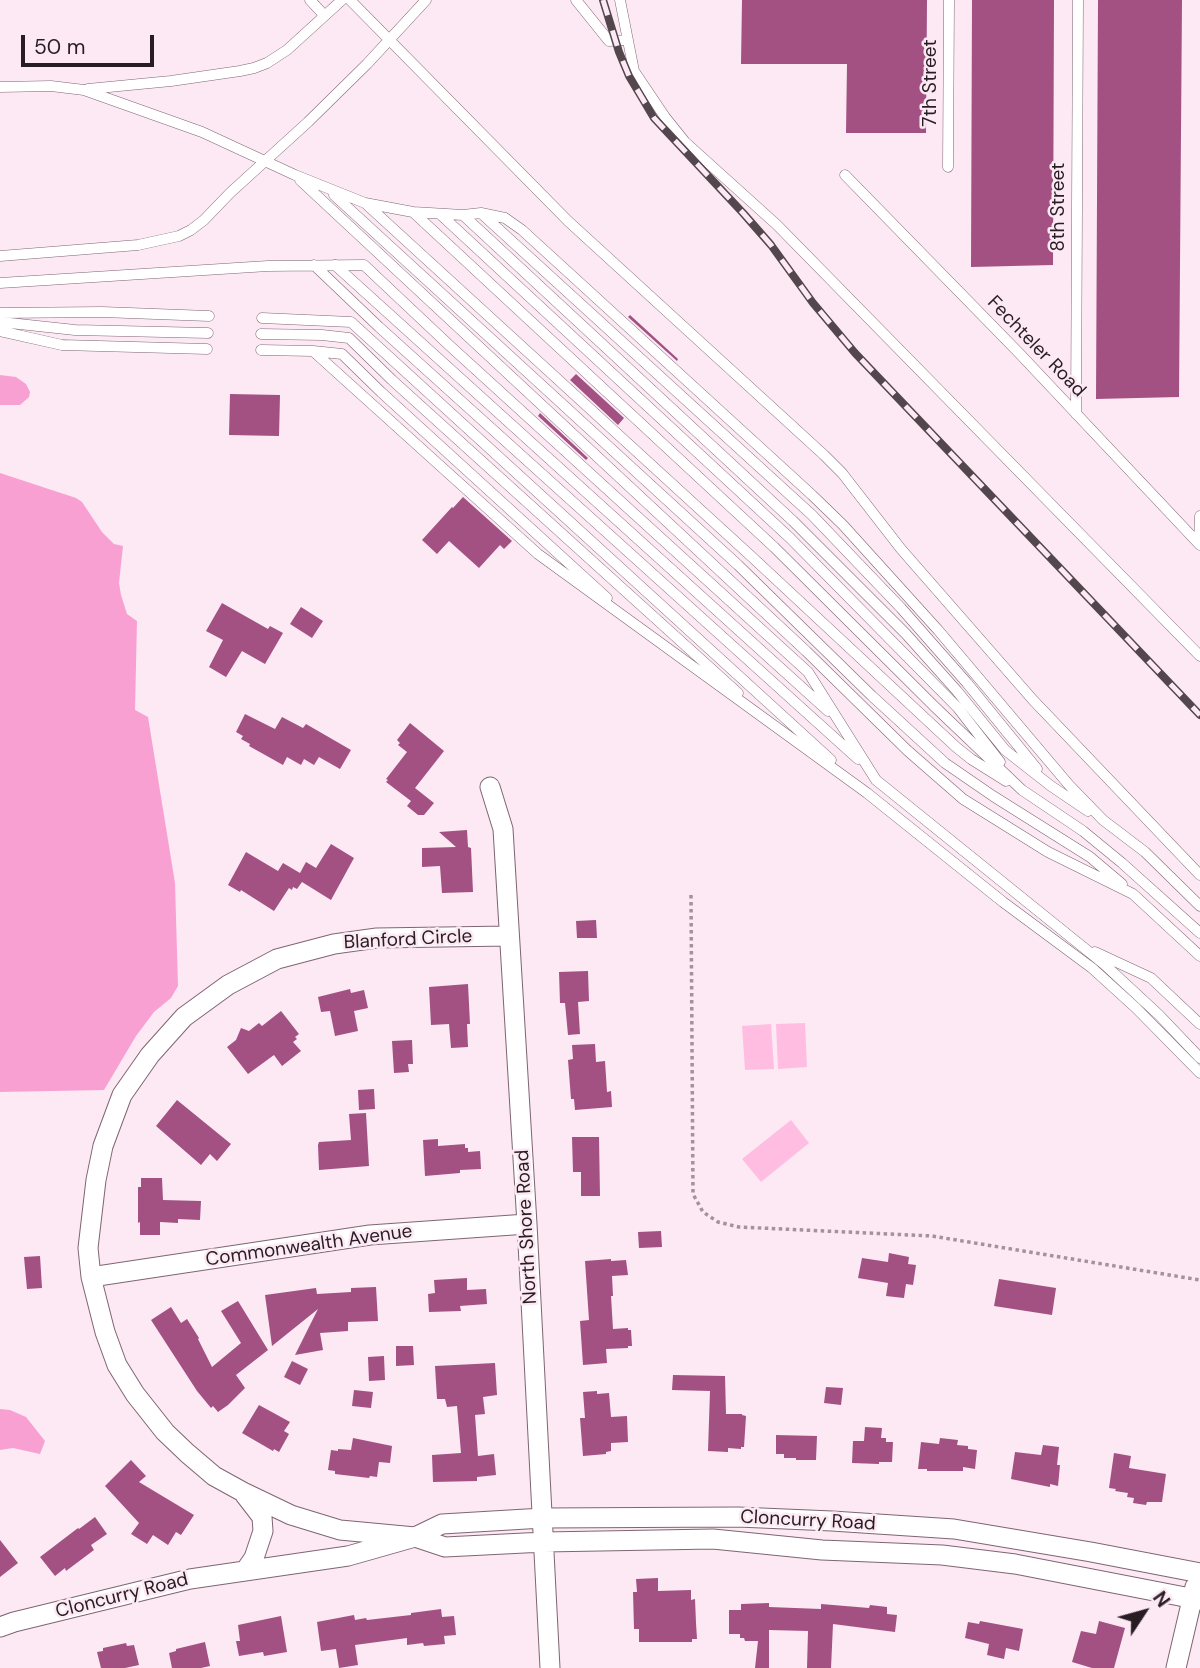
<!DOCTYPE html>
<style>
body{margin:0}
#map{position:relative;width:1200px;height:1668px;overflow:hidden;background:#fce9f3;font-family:"DM Sans",sans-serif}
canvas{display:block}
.north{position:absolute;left:1109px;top:1577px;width:70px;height:70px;-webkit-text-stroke:5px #fce9f3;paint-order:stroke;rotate:54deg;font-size:19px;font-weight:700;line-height:28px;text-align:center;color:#281d23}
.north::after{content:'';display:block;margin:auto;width:24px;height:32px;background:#281d23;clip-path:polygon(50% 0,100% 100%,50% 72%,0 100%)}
.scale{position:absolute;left:21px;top:35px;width:133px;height:32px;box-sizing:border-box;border:4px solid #281d23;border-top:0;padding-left:9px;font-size:21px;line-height:24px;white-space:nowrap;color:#281d23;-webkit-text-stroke:5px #fce9f3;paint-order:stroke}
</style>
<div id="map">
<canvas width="1200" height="1668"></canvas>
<div class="north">N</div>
<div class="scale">50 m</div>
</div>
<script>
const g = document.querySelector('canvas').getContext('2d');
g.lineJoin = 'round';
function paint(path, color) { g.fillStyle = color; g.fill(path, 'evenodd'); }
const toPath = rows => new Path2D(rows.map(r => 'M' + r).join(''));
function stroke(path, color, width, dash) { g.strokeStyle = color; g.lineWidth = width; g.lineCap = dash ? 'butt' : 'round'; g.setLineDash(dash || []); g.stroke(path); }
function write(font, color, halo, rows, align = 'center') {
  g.font = font + ' "DM Sans",sans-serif'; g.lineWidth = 5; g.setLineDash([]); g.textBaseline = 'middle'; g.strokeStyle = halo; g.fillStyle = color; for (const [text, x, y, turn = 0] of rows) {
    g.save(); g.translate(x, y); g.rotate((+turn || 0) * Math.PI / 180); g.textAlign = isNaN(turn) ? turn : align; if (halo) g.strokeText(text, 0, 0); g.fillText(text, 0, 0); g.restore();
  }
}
paint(toPath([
 [805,1023,807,1067,778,1069,776,1024],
 [771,1024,774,1069,745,1070,742,1026],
 [791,1120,809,1143,761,1182,742,1159]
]), '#ffbee1');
paint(toPath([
 [0,375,16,377,26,384,30,392,29,397,20,405,0,405],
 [0,473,76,498,82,502,102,532,114,544,123,546,119,583,121,595,127,614,137,621,135,710,148,717,175,883,178,986,171,998,154,1012,136,1036,104,1090,0,1092],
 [0,1409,10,1410,26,1417,45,1441,40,1454,13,1448,0,1450]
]), '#f9a0d2');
paint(toPath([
 [742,0,927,0,926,133,846,133,847,64,741,64],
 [972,0,1054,0,1053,265,971,267],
 [1098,0,1182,0,1179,397,1096,399],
 [630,315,678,359,677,361,628,317],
 [576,374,624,418,618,425,570,380],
 [230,394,280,395,279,436,229,435],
 [540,413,588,458,586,460,538,416],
 [463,497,512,541,504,549,500,545,479,568,449,541,437,554,422,540,452,507,453,508],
 [222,603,268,629,270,626,283,633,265,664,242,651,226,677,209,667,223,640,206,631],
 [301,607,323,621,312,638,290,624],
 [245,714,275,729,282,717,303,728,306,724,351,750,340,769,319,757,314,765,304,759,301,765,287,757,283,765,249,746,250,744,241,739,243,736,236,732],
 [410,723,444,751,415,788,434,803,424,815,418,815,407,806,411,801,386,782,388,780,386,779,407,752,398,745,400,743,397,740],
 [467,830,468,847,471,848,473,892,442,893,440,866,422,867,422,848,456,847,439,832],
 [331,844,354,858,331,900,302,882,297,889,293,887,292,890,289,888,274,911,241,890,240,892,228,885,246,852,278,871,283,863,300,873,306,862,316,868],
 [596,920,597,938,577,938,576,921],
 [588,971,589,1001,578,1002,580,1034,568,1035,565,1003,560,1003,559,972],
 [468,984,470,1024,467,1024,468,1047,451,1048,449,1024,431,1025,429,987],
 [350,989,351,993,364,990,368,1008,354,1011,358,1031,335,1036,330,1011,321,1012,318,997],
 [281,1011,299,1034,295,1037,297,1039,293,1042,301,1051,282,1066,274,1055,248,1074,227,1047,236,1040,241,1028,249,1031,259,1023,262,1026],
 [412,1040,413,1064,408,1064,409,1072,394,1073,392,1041],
 [595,1044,596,1062,605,1061,607,1092,611,1091,612,1107,575,1110,574,1099,571,1099,568,1060,573,1059,572,1045],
 [374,1089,375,1109,359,1110,358,1090],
 [177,1100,231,1144,217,1161,210,1154,201,1165,156,1126],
 [366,1113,369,1166,319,1170,318,1145,319,1142,351,1140,349,1114],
 [572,1137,599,1137,600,1196,581,1196,581,1172,573,1172],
 [438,1139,438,1146,465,1144,465,1148,468,1148,468,1152,480,1151,481,1169,460,1170,460,1173,425,1176,423,1140],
 [141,1178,162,1178,163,1200,201,1201,200,1220,178,1219,178,1223,160,1222,160,1235,140,1235,140,1222,138,1223,138,1187,141,1187],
 [661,1231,662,1247,639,1248,638,1232],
 [889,1253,909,1257,908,1264,916,1265,913,1285,906,1284,904,1298,886,1296,888,1283,858,1278,862,1258,888,1262],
 [40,1256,42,1288,27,1289,24,1257],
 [611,1259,611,1261,626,1260,628,1275,612,1276,613,1296,611,1296,613,1329,628,1328,628,1330,631,1330,632,1346,628,1346,628,1348,606,1349,607,1363,583,1365,580,1321,589,1320,585,1261],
 [467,1278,467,1290,486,1289,487,1304,460,1306,461,1311,429,1312,428,1294,435,1293,434,1280],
 [999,1279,1056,1288,1052,1315,994,1306],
 [376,1287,378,1321,348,1322,348,1331,320,1333,323,1350,295,1355,318,1309,272,1346,265,1295,316,1288,317,1294,351,1292,351,1288],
 [238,1301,268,1350,236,1375,245,1388,228,1405,218,1412,213,1406,211,1408,197,1391,151,1320,171,1307,181,1323,187,1319,199,1338,198,1339,212,1367,241,1343,221,1311],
 [396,1346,413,1346,414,1365,396,1366],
 [384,1356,385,1380,369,1381,368,1357],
 [292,1361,308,1369,300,1385,284,1377],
 [495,1363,497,1395,483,1397,485,1414,475,1415,478,1456,494,1454,496,1475,477,1477,477,1481,433,1482,432,1455,461,1453,457,1406,447,1407,445,1399,437,1399,435,1366],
 [673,1375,725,1376,726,1414,742,1414,742,1415,746,1416,744,1447,741,1447,741,1449,728,1448,728,1452,708,1451,710,1391,672,1390],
 [826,1387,843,1388,841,1405,824,1403],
 [354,1390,373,1392,371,1408,352,1406],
 [597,1391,597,1394,609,1393,611,1417,627,1416,628,1442,611,1443,611,1451,606,1452,606,1454,583,1456,580,1418,585,1418,583,1392],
 [259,1405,290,1422,284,1431,289,1434,279,1452,274,1449,273,1451,242,1433],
 [865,1427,882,1428,881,1438,886,1438,886,1442,893,1442,892,1462,879,1462,879,1464,852,1463,853,1441,864,1441],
 [776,1435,817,1436,816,1460,796,1460,796,1458,784,1458,784,1454,776,1454],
 [353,1438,392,1446,390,1463,379,1462,377,1477,370,1476,369,1478,335,1474,335,1471,328,1470,331,1450,338,1451,338,1449,351,1450],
 [940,1438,958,1440,957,1445,968,1446,968,1449,977,1450,975,1469,963,1467,963,1471,927,1471,927,1469,918,1469,921,1442,939,1444],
 [1043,1445,1059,1447,1057,1465,1060,1465,1058,1486,1050,1484,1050,1487,1011,1479,1015,1452,1041,1455],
 [1114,1453,1131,1456,1129,1468,1166,1474,1162,1502,1147,1502,1146,1505,1133,1503,1134,1498,1127,1497,1128,1493,1115,1491,1116,1489,1109,1488],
 [131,1460,146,1476,139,1482,194,1515,181,1535,176,1532,168,1545,153,1535,147,1544,131,1534,139,1523,105,1486],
 [95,1517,107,1534,91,1545,94,1550,66,1571,65,1568,55,1576,40,1557,78,1528,79,1529],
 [0,1540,18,1563,0,1577],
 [658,1578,658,1591,691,1590,691,1600,695,1599,696,1623,697,1639,692,1639,692,1642,639,1642,639,1629,634,1629,633,1592,637,1592,636,1579],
 [769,1603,769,1607,821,1609,821,1604,869,1608,870,1605,887,1607,887,1614,897,1615,895,1632,833,1624,831,1668,807,1668,808,1631,769,1630,769,1668,755,1668,758,1641,745,1641,744,1638,740,1638,740,1634,729,1634,729,1610,741,1610,741,1604],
 [441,1609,442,1617,454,1616,456,1635,444,1636,445,1644,424,1646,423,1643,407,1645,407,1638,355,1645,358,1665,339,1668,336,1649,321,1651,317,1622,354,1615,355,1620,366,1618,367,1620,411,1615,411,1613],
 [281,1616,287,1652,264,1656,263,1652,239,1656,236,1641,240,1641,238,1625],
 [980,1621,1023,1629,1019,1651,1006,1648,1004,1659,987,1655,989,1644,965,1638,968,1622,979,1624],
 [1099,1621,1125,1628,1114,1668,1092,1668,1072,1662,1081,1631,1096,1634],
 [205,1642,210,1666,201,1668,172,1668,169,1653,176,1651,176,1649],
 [126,1643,127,1646,134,1645,139,1665,125,1668,101,1668,97,1652,103,1651,103,1648]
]), '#a25182');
const lane = toPath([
 [310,0,324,15],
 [350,0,568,221,824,455,842,473,901,549,1033,700,1200,875],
 [576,0,609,41,628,40],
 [620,0,634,71,665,117,685,142,777,225,1200,656],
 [0,87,51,86,84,90,202,132,295,175,365,203,413,212,463,215,481,213,505,218,522,230,812,495,843,525,938,630,1069,785,1103,820,1145,852,1200,906],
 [88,89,171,81,240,71,254,68,267,63,287,50,342,0],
 [948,167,949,0],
 [845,175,1019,353,1200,545],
 [300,180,806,651,908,751,963,799,1048,852,1133,894,1200,956],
 [334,195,738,565,872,696,945,763,993,796,1090,857,1122,884],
 [365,203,752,557,956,747,971,759,1006,781],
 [413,212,774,547,936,708,1022,790,1083,831,1122,863,1200,933],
 [440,214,790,538,958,708,1000,762],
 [482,214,812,515,901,608,967,683,1037,769],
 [463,215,793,521,906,634,957,691,1005,750,1051,786,1088,811],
 [0,256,138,245,179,236,191,230,204,220,230,193,308,122,367,64,426,0],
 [314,265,379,327,858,759],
 [335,265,828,711],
 [0,283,268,266,364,265,450,346,808,672,876,780,1104,964,1159,1015,1200,1058],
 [0,313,102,312,209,316],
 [262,318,351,322,831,760],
 [0,322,75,330,208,333],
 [0,331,62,345,207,349],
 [261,334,322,335,349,338,392,380,738,693],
 [261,350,313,351,538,554,867,793,1003,902,1092,968,1136,1008,1200,1073],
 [313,351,342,354,381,392,607,598],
 [1076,414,1078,0],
 [1199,544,1200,516],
 [1095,952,1151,978,1200,1024]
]);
const street = toPath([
 [490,787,503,829,527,1224,550,1668],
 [509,936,377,938,334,944,277,959,228,985,184,1017,150,1055,122,1095,103,1146,96,1180,88,1248,91,1277,105,1332,117,1365,135,1394,165,1432,187,1453,214,1476,243,1492,291,1515,340,1530,415,1537,445,1547,544,1542,713,1539,822,1550,942,1555,1015,1564,1200,1600],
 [91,1277,370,1235,527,1224],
 [245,1571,254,1558,263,1531,262,1517,245,1495],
 [0,1627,14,1622,190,1579,348,1556,415,1537,442,1524,543,1518,738,1517,832,1521,954,1529,1091,1552,1200,1573],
 [1176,1668,1195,1587]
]);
stroke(lane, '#7f6573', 11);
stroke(street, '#7f6573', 21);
stroke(toPath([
 [691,895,693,1194,703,1212,718,1222,739,1227,932,1236,1200,1280]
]), '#a2929b', 3.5, [3.5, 3.5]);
stroke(lane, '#fff', 10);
stroke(street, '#fff', 19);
const rail = toPath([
 [603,0,619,52,629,76,654,118,743,213,771,245,813,303,855,353,1200,715]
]);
stroke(rail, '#53464d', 8);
stroke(rail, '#fce9f3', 5, [16]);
write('19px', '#281d23', '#fce9f3', [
 ["7th Street",931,83,-90],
 ["8th Street",1059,207,-90],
 ["Fechteler Road",1036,347,46],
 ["Blanford Circle",408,940,-3],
 ["North Shore Road",527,1227,-93],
 ["Commonwealth Avenue",309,1246,-8],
 ["Cloncurry Road",808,1521,3],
 ["Cloncurry Road",122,1596,-14]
]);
</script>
